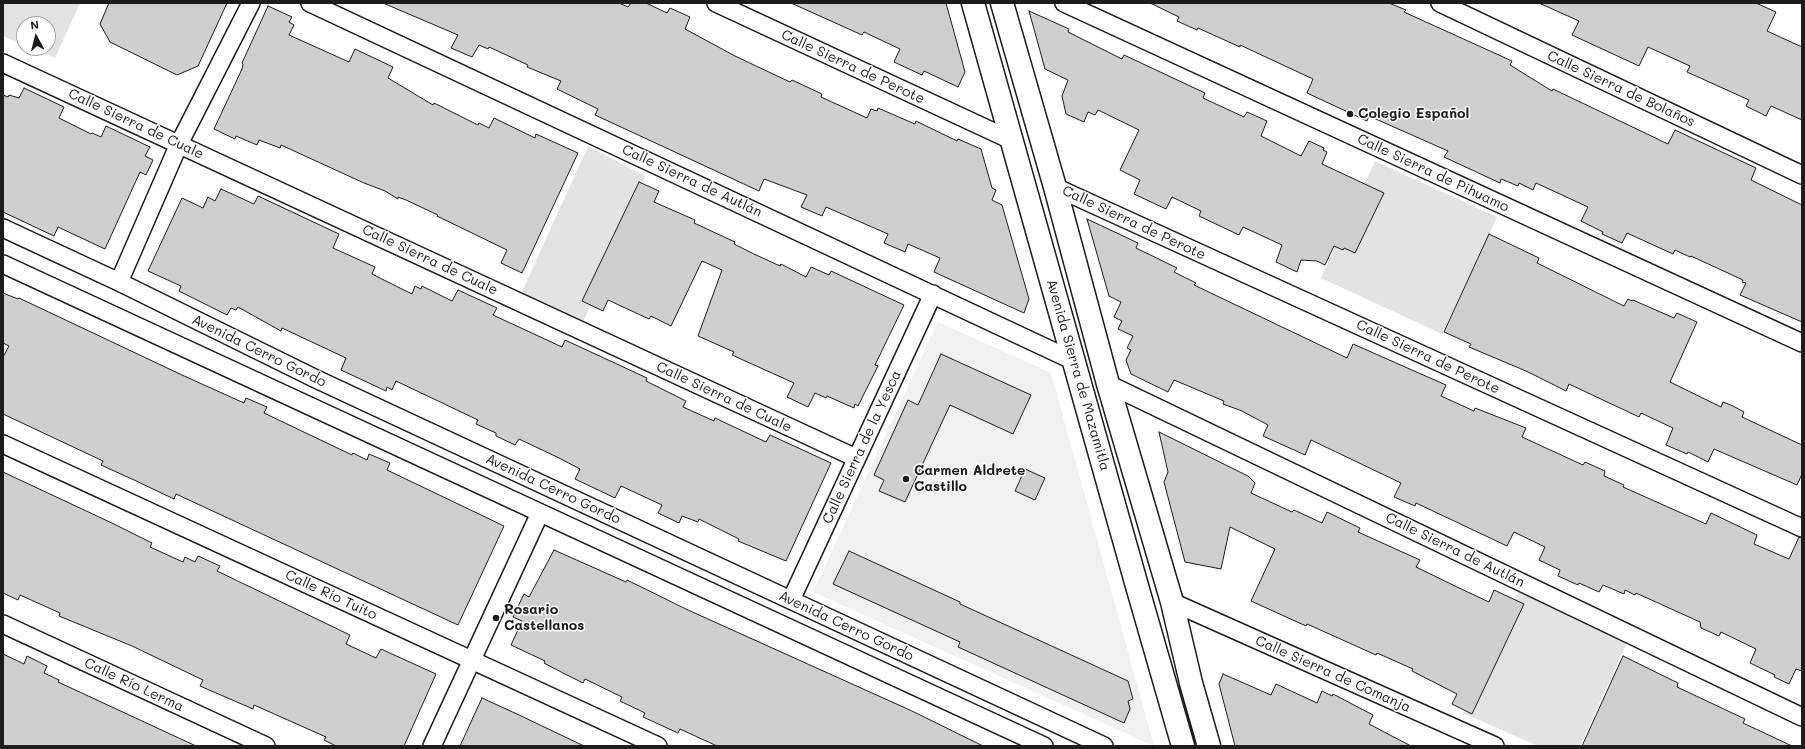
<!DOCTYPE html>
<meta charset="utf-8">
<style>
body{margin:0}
#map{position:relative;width:1805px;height:749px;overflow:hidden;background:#fff;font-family:Mali,sans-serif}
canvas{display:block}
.frame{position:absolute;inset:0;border:4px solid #1c1c1c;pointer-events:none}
.north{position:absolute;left:16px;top:16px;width:40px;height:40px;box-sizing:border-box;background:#fff;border:1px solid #a4a4a4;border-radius:50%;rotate:353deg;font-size:11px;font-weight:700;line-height:16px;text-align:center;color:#1c1c1c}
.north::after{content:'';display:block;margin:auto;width:14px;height:18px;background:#1c1c1c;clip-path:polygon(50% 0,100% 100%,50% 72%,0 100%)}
</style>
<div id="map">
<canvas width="1805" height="749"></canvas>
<div class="frame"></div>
<div class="north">N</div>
</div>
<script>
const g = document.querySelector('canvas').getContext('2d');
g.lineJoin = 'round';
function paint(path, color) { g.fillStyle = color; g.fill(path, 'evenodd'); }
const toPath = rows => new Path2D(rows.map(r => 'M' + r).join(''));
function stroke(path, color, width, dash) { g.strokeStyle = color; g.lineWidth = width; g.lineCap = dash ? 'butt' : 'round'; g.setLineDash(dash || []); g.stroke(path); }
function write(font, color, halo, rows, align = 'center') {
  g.font = font + ' Mali,sans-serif'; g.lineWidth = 3; g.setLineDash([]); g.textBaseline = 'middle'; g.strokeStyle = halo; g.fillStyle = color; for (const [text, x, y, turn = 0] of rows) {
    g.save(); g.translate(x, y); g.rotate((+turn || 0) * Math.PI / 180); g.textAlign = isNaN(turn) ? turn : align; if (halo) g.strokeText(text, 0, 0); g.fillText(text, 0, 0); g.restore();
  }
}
paint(toPath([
 [938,322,1051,373,1154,746,813,592]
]), '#f0f0f0');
paint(toPath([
 [3,3,80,3,55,58,31,48,48,48,48,24,24,24,24,45,3,36],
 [588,146,645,176,582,325,520,296],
 [1375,161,1497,217,1442,334,1321,278],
 [1519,590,1629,638,1580,746,1538,746,1463,713]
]), '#e2e2e2');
const building = toPath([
 [109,3,227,3,198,66,177,75,110,42,100,24,109,3],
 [383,3,619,3,628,7,631,3,646,3,667,13,670,8,690,17,685,29,735,56,790,82,792,80,822,94,821,97,867,118,871,109,877,111,878,108,915,124,916,121,957,141,958,139,981,149,992,188,996,190,992,200,1002,205,1029,299,1024,313,934,272,940,258,908,244,905,252,884,243,888,234,826,207,822,216,801,207,807,195,764,179,759,191,595,115,598,109,557,89,561,81,527,67,528,65,489,47,488,49,479,45,472,57,451,48,458,35,383,3],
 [791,3,946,3,965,72,958,87,924,71,922,75,894,62,900,49,864,32,862,35,791,3],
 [1150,3,1389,3,1406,10,1404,12,1512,61,1510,65,1552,91,1553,89,1668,144,1675,130,1756,168,1751,180,1802,205,1802,322,1740,295,1746,283,1742,282,1743,280,1691,256,1690,257,1675,250,1673,254,1627,233,1622,243,1602,234,1603,232,1581,221,1588,207,1536,183,1533,190,1519,183,1518,186,1501,179,1500,183,1444,157,1448,151,1369,116,1367,121,1307,93,1313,79,1240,45,1240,47,1198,28,1197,30,1177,21,1179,17,1150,3],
 [1539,3,1756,3,1776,12,1767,31,1802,47,1802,120,1771,106,1766,116,1746,106,1749,100,1687,72,1690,66,1648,47,1639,66,1572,35,1579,21,1539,3],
 [268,6,292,17,289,22,294,25,289,35,349,62,355,49,393,67,388,78,433,105,434,103,478,125,479,123,489,128,494,118,535,138,536,134,578,153,522,273,501,263,507,250,437,216,438,215,406,200,398,197,398,199,385,191,364,183,281,145,280,148,259,140,257,145,236,136,235,139,214,129,242,69,243,64,242,63,268,6],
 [1029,11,1069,29,1068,32,1122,59,1124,55,1205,93,1203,98,1244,117,1247,112,1267,121,1261,136,1301,156,1309,141,1324,148,1323,150,1327,152,1322,164,1384,193,1355,253,1344,248,1343,250,1334,246,1325,265,1317,261,1301,260,1297,272,1276,262,1282,245,1243,227,1239,235,1199,216,1201,211,1172,197,1166,209,1134,194,1140,180,1120,170,1139,130,1098,110,1095,115,1088,112,1084,122,1066,114,1062,96,1068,80,1045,69,1029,11],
 [24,88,64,107,59,118,91,134,92,133,101,137,106,126,150,147,145,156,153,160,146,175,140,172,105,249,58,227,54,236,3,212,3,95,8,97,9,95,19,98,24,88],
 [639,182,659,191,654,202,695,220,694,223,735,242,734,244,754,254,780,266,781,264,806,277,811,267,829,275,831,271,904,305,875,365,878,366,858,406,855,404,854,408,827,396,826,398,815,393,808,407,787,397,794,383,732,355,734,352,698,336,722,270,702,261,671,326,651,316,649,319,608,300,603,311,582,301,639,182],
 [221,189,254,204,258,196,339,234,333,248,375,267,372,274,412,294,415,286,421,289,422,286,452,301,458,290,497,308,493,315,562,347,565,340,647,378,646,381,686,401,683,407,714,421,715,418,766,442,770,435,831,463,786,561,738,541,739,539,699,519,698,522,682,516,679,523,658,513,662,505,621,486,615,498,575,479,580,469,559,458,519,439,515,445,496,436,496,433,476,424,478,420,396,381,392,390,387,387,386,391,341,370,346,358,282,328,281,331,238,307,236,310,231,308,227,315,179,291,181,286,148,271,182,198,203,208,208,197,215,201,221,189],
 [1087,219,1138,243,1136,248,1177,268,1174,272,1196,283,1194,285,1347,358,1353,344,1446,385,1441,396,1474,411,1475,408,1526,428,1522,437,1583,465,1585,462,1605,471,1604,476,1624,485,1623,487,1706,524,1711,513,1757,535,1754,544,1789,559,1799,537,1802,538,1802,671,1796,669,1789,684,1774,677,1775,675,1750,663,1756,649,1721,632,1719,636,1701,628,1700,622,1636,593,1635,595,1625,590,1624,594,1603,585,1599,592,1579,583,1578,585,1558,576,1560,570,1539,560,1545,547,1514,532,1507,546,1416,503,1415,506,1394,497,1401,483,1311,440,1305,455,1263,436,1268,425,1242,411,1223,404,1224,401,1174,380,1168,392,1131,374,1126,360,1131,350,1127,348,1133,336,1118,329,1122,321,1114,317,1121,302,1109,296,1087,219],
 [1489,234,1539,258,1537,263,1624,306,1628,299,1632,301,1633,300,1674,318,1677,313,1697,322,1670,382,1721,407,1723,402,1733,406,1744,412,1742,417,1802,445,1802,474,1797,485,1714,449,1708,462,1688,452,1687,454,1666,445,1673,428,1641,413,1639,417,1569,384,1566,391,1526,371,1469,347,1471,344,1444,332,1489,234],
 [3,293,18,299,19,298,182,375,244,403,246,398,267,407,264,413,352,455,353,453,367,460,369,454,390,463,387,470,504,526,458,625,176,494,174,499,134,480,101,465,103,461,3,414,3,357,9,346,3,343,3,293],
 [941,354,1031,395,1013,434,950,405,905,502,879,491,884,480,874,475,908,400,918,405,941,354],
 [1159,432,1248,476,1255,483,1251,493,1292,512,1294,510,1322,523,1327,512,1360,528,1358,532,1420,560,1416,567,1457,587,1489,602,1494,590,1524,604,1472,714,1452,704,1457,694,1412,671,1413,669,1377,653,1376,655,1307,624,1306,626,1251,601,1275,549,1230,527,1221,569,1185,562,1164,482,1168,472,1159,432],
 [1025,469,1045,478,1035,500,1015,491,1025,469],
 [3,472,114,524,152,543,150,547,183,562,185,557,195,562,198,556,220,566,217,571,350,635,346,644,376,658,381,649,436,674,404,746,336,746,324,740,326,737,254,705,253,709,200,686,203,680,132,646,59,616,60,613,20,595,18,600,3,593,3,472],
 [554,550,626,582,627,580,688,610,912,711,983,746,717,746,680,729,678,733,643,717,645,713,620,701,622,697,585,679,583,683,563,673,544,663,545,661,511,645,522,621,513,617,524,594,529,597,554,550],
 [849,551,960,602,960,604,1128,681,1133,699,1128,701,1130,709,1124,723,958,647,960,642,833,584,849,551],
 [3,654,24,664,27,656,47,666,44,673,59,680,58,682,196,746,3,746,3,654],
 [1623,656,1678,683,1677,687,1745,719,1743,723,1792,746,1582,746,1623,656],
 [1223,674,1271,695,1276,684,1317,703,1322,691,1332,696,1333,694,1373,715,1369,724,1411,746,1235,746,1219,684,1223,674],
 [482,698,517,714,584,746,460,746,482,698]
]);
paint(building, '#cecece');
stroke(building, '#1c1c1c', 1);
const street = toPath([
 [310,3,1074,361],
 [716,3,1013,141],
 [1064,3,1802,343],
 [1440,3,1802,175],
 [3,63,856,458],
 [1055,187,1802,528],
 [3,228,119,282,316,379,1104,746],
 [3,264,1044,746],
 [119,282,179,144,251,3],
 [1108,384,1802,717],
 [3,444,658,746],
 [791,600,933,294],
 [1172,602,1495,746],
 [3,624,266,746],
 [432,746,540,513]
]);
const secondary = toPath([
 [973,3,1137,586,1183,746],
 [1002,3,1055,187,1108,384,1172,602,1191,683,1209,746]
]);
stroke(street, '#1c1c1c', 20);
stroke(secondary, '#1c1c1c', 25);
stroke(street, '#fff', 17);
stroke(secondary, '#fff', 22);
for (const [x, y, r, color] of [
 [1350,114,4,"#1c1c1c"],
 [906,479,4,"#1c1c1c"],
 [496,618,4,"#1c1c1c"]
]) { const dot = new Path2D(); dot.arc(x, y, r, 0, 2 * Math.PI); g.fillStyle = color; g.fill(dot); stroke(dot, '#fff', 1.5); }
write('14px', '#1c1c1c', '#fff', [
 ["Calle Sierra de Perote",853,67,25],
 ["Calle Sierra de Bolaños",1621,89,25],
 ["Calle Sierra de Cuale",136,124,25],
 ["Calle Sierra de Pihuamo",1433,173,25],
 ["Calle Sierra de Autlán",692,181,25],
 ["Calle Sierra de Perote",1134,223,25],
 ["Calle Sierra de Cuale",430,260,25],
 ["Avenida Cerro Gordo",259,351,26],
 ["Calle Sierra de Perote",1428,357,25],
 ["Avenida Sierra de Mazamitla",1078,375,74],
 ["Calle Sierra de Cuale",724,397,25],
 ["Calle Sierra de la Yesca",862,447,-65],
 ["Avenida Cerro Gordo",553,489,25],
 ["Calle Sierra de Autlán",1455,550,26],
 ["Calle Río Tuito",331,595,25],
 ["Avenida Cerro Gordo",846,626,25],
 ["Calle Sierra de Comanja",1333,674,24],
 ["Calle Río Lerma",134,685,25]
]);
write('bold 14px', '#1c1c1c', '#fff', [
 ["Colegio Español",1358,114],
 ["Carmen Aldrete",914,471],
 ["Castillo",914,487],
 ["Rosario",504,610],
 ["Castellanos",504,626]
], 'left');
</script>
